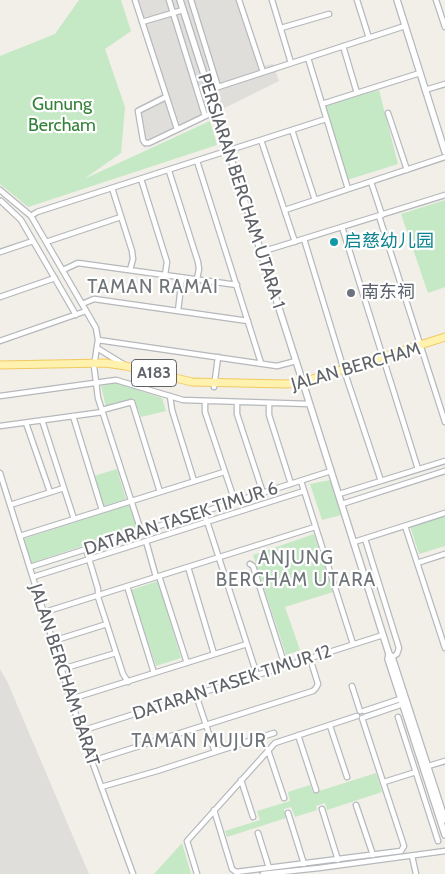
<!DOCTYPE html>
<meta charset="utf-8">
<style>
body{margin:0}
canvas{display:block;background:#f1efe8}
</style>
<canvas width="445" height="874"></canvas>
<script>
const g = document.querySelector('canvas').getContext('2d');
g.lineJoin = 'round';
function paint(path, color) { g.fillStyle = color; g.fill(path, 'evenodd'); }
const toPath = rows => new Path2D(rows.map(r => 'M' + r).join(''));
function stroke(path, color, width, dash) { g.strokeStyle = color; g.lineWidth = width; g.lineCap = dash ? 'butt' : 'round'; g.setLineDash(dash || []); g.stroke(path); }
function write(font, color, halo, rows, align = 'center') {
  g.font = font + ' Cabin,"Noto Sans SC",sans-serif'; g.lineWidth = 4.5; g.setLineDash([]); g.textBaseline = 'middle'; g.strokeStyle = halo; g.fillStyle = color; for (const [text, x, y, turn = 0] of rows) {
    g.save(); g.translate(x, y); g.rotate((+turn || 0) * Math.PI / 180); g.textAlign = isNaN(turn) ? turn : align; if (halo) g.strokeText(text, 0, 0); g.fillText(text, 0, 0); g.restore();
  }
}
paint(toPath([
 [133,0,242,0,263,66,273,64,279,81,144,148,136,108,162,94],
 [0,669,7,681,89,874,0,874]
]), '#e0deda');
paint(toPath([
 [79,0,121,0,131,31,105,49,125,107,121,153,84,179,210,121,217,145,28,207,0,184,0,56,55,34],
 [379,90,398,164,347,180,325,103],
 [445,200,445,287,428,293,401,214],
 [117,383,162,398,166,411,141,417,134,398,106,407,101,386],
 [117,469,126,499,104,506,94,476],
 [330,480,341,515,322,520,310,484],
 [129,505,137,528,31,563,23,539],
 [445,516,445,546,419,554,410,526],
 [314,534,333,592,285,607,300,650,286,655,253,555],
 [158,581,181,658,156,666,131,590],
 [376,773,382,792,327,810,325,803,316,806,317,810,295,817,291,807,284,809,286,818,227,837,225,831,260,820,257,811,290,801,288,792,310,785,313,793],
 [182,843,191,874,154,874]
]), '#c5e8c5');
const minor = toPath([
 [135,0,177,129],
 [169,0,205,116],
 [191,0,218,87],
 [239,0,263,72],
 [272,0,291,63],
 [357,0,369,38],
 [436,0,445,27],
 [142,22,183,10],
 [281,28,329,14],
 [343,46,357,93],
 [308,58,348,189],
 [209,90,405,26],
 [425,90,445,84],
 [166,97,138,111,143,140,145,143,149,143,216,111],
 [322,104,420,73],
 [388,113,407,170],
 [292,130,315,200],
 [261,140,295,242],
 [197,161,261,363],
 [169,171,198,262,199,269,197,279],
 [141,179,167,262,165,275],
 [371,182,382,215],
 [112,188,132,251,133,259,130,270],
 [0,190,31,216,96,328,98,340,94,366,98,398,141,531],
 [1,201,21,220,76,315],
 [285,210,445,157],
 [31,216,37,212,326,119],
 [379,216,445,422],
 [342,227,418,469],
 [304,239,344,370,381,481],
 [46,242,121,217],
 [0,252,33,241],
 [261,252,445,195],
 [63,270,78,263,237,285],
 [0,297,55,278],
 [82,304,94,299,248,321],
 [178,311,182,278],
 [98,340,277,366,296,361],
 [0,341,86,311],
 [97,348,123,364],
 [214,387,218,357],
 [0,396,116,380,183,400,310,404],
 [170,396,172,410,194,481],
 [205,401,205,412,235,502],
 [237,403,237,414,263,493],
 [269,403,269,415,291,484],
 [102,410,132,402,160,492],
 [73,416,102,510],
 [42,420,74,519],
 [26,423,50,492],
 [0,426,103,412],
 [0,473,81,731,133,874],
 [301,481,353,644],
 [339,494,445,461],
 [342,504,445,471],
 [10,505,64,488],
 [204,512,257,675],
 [405,526,445,648],
 [20,536,224,472],
 [365,539,399,648,397,654,391,658],
 [146,541,156,577],
 [354,542,445,513],
 [86,549,98,589,98,597,123,674,128,682],
 [417,563,445,554],
 [250,564,253,566,285,666],
 [30,567,331,471],
 [188,567,214,654],
 [159,576,187,663],
 [33,577,304,491],
 [127,586,154,673],
 [45,612,315,527],
 [53,641,107,624],
 [62,669,116,653],
 [352,686,360,711],
 [196,695,215,752],
 [71,699,247,644],
 [364,711,403,698],
 [365,717,403,704],
 [398,717,438,841],
 [330,726,347,777],
 [81,731,383,635],
 [298,735,316,790],
 [268,750,284,798],
 [92,761,313,691,316,688,318,684,310,658],
 [425,767,445,761],
 [241,780,253,817],
 [384,782,416,772],
 [101,787,157,771,274,733],
 [356,805,373,855],
 [322,809,338,860],
 [214,810,232,869,236,872,401,851,404,846,362,718],
 [288,813,304,864],
 [258,833,269,868],
 [412,856,416,874],
 [197,874,187,841,275,743,357,716],
 [263,874,319,868,445,851]
]);
const tertiary = toPath([
 [180,0,304,386,389,654,388,659,445,835],
 [397,0,445,152],
 [389,654,392,657,445,820]
]);
const primary = toPath([
 [0,365,105,363,126,366,192,382,287,384,303,382,445,337]
]);
stroke(minor, '#b5b8bc', 7);
stroke(tertiary, '#b5b8bc', 8);
stroke(primary, '#f2c960', 9);
stroke(minor, '#fff', 4.5);
stroke(tertiary, '#fff', 5.5);
stroke(primary, '#fff2af', 7);
for (const [x, y, r, color] of [
 [334,242,5,"#0f9aa8"],
 [351,293,5,"#6b7280"]
]) { const dot = new Path2D(); dot.arc(x, y, r, 0, 2 * Math.PI); g.fillStyle = color; g.fill(dot); stroke(dot, '#fff', 2); }
for (const [x, y, w] of [
 [154,373,45]
]) { const box = new Path2D(); box.roundRect(x - w / 2, y - 13.5, w, 27, 4); g.fillStyle = '#fff'; g.fill(box); stroke(box, '#5f6368', 1); }
write('bold 16px', '#5f6368', null, [
 ["A183",154,373]
]);
write('18px', '#348238', '#fff', [
 ["Gunung",62,105],
 ["Bercham",62,126]
]);
write('18px', '#5f6368', '#fff', [
 ["PERSIARAN BERCHAM UTARA 1",241,191,72],
 ["JALAN BERCHAM",356,367,-16],
 ["DATARAN TASEK TIMUR 6",181,519,-18],
 ["JALAN BERCHAM BARAT",64,675,72],
 ["DATARAN TASEK TIMUR 12",232,683,-18]
]);
write('18px', '#0d838f', '#fff', [
 ["启慈幼儿园",344,242]
], 'left');
write('18px', '#5b616d', '#fff', [
 ["南东祠",361,293]
], 'left');
g.letterSpacing = '1px';
write('19px', '#70757a', '#fff', [
 ["TAMAN RAMAI",153,287],
 ["ANJUNG",296,558],
 ["BERCHAM UTARA",296,580],
 ["TAMAN MUJUR",199,741]
]);
g.letterSpacing = '0px';
</script>
